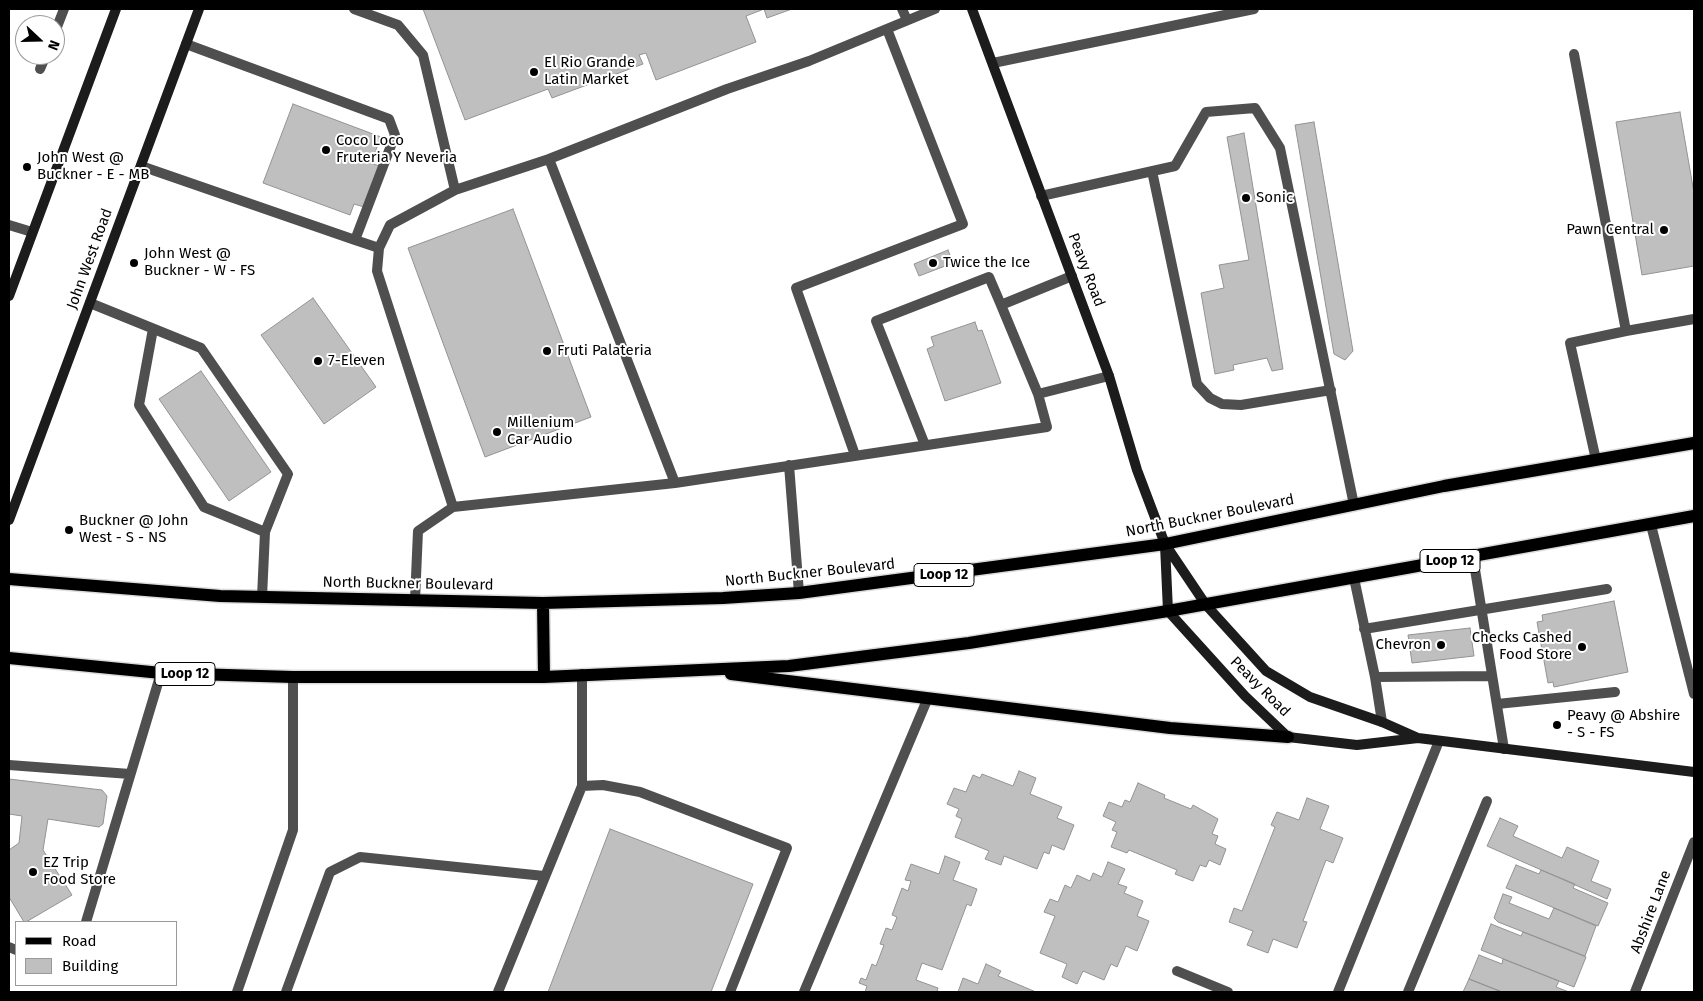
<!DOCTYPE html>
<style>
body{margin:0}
#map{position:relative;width:1703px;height:1001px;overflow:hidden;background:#fff;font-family:"Fira Sans",sans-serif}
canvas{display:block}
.frame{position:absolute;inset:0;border:10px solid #000;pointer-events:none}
.legend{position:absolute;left:15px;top:921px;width:162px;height:65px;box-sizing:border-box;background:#fff;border:1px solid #999;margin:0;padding:6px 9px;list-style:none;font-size:15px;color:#000}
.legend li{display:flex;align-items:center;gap:10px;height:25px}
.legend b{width:25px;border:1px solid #999}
.north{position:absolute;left:15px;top:15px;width:50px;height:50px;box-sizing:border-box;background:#fff;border:1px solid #999;border-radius:50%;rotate:111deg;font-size:14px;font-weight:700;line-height:20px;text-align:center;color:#000}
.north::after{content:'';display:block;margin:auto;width:18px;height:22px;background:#000;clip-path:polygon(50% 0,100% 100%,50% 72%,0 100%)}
</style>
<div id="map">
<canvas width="1703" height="1001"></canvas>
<div class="frame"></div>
<ul class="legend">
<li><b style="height:6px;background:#000"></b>Road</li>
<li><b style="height:14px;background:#bfbfbf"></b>Building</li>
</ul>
<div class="north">N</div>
</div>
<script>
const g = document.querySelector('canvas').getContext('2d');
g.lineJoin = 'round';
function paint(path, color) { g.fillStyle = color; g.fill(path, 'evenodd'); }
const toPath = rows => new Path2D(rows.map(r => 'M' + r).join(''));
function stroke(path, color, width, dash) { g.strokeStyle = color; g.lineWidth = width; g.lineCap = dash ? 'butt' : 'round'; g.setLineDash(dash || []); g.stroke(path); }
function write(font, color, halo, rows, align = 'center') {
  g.font = font + ' "Fira Sans",sans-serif'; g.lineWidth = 4; g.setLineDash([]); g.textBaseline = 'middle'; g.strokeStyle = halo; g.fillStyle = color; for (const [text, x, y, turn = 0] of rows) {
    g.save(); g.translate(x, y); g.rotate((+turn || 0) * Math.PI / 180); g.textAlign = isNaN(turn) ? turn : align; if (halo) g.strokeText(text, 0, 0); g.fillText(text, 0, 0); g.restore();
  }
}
const building = toPath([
 [423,9,792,9,767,18,764,9,746,16,756,42,656,80,646,53,639,55,643,64,552,98,548,89,465,120,423,9],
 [293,104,381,137,371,163,379,166,364,207,354,204,350,215,263,183,293,104],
 [1680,112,1694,193,1694,266,1642,275,1616,122,1680,112],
 [1314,122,1353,351,1345,360,1334,354,1295,125,1314,122],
 [1244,133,1283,369,1272,371,1267,358,1233,365,1234,370,1215,374,1201,293,1224,288,1219,265,1249,260,1227,137,1244,133],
 [513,209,591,417,485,457,408,248,513,209],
 [948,250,953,263,919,276,914,264,948,250],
 [313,298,376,387,324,424,261,335,313,298],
 [975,322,978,331,982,330,1001,383,945,401,927,349,934,346,931,337,975,322],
 [201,371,271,472,229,501,159,399,201,371],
 [1614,601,1628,672,1554,687,1553,682,1548,683,1537,622,1543,621,1542,615,1614,601],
 [1470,628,1474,656,1412,663,1408,635,1470,628],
 [1019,771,1036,778,1030,794,1062,807,1057,818,1074,825,1064,850,1052,845,1049,854,1044,852,1037,869,1004,856,1001,865,985,859,989,851,955,837,962,819,956,816,959,809,947,804,954,788,966,792,973,775,980,778,982,774,1013,786,1019,771],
 [9,779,102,790,107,796,103,824,99,827,48,819,43,850,72,895,26,922,24,922,9,897,9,850,19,843,22,816,9,814,9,779],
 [1138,783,1165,795,1164,798,1191,809,1193,805,1218,819,1212,834,1218,836,1215,844,1226,849,1220,865,1209,860,1206,867,1200,865,1193,881,1175,874,1177,870,1129,850,1127,853,1111,847,1117,832,1112,830,1116,822,1103,816,1109,802,1122,807,1125,800,1130,802,1138,783],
 [1307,798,1329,806,1320,829,1343,838,1333,863,1326,860,1303,921,1307,922,1297,948,1273,939,1268,953,1247,945,1253,931,1229,922,1234,908,1242,911,1275,827,1271,825,1277,812,1299,820,1307,798],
 [1500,818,1518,826,1513,836,1562,858,1567,847,1599,861,1591,881,1611,889,1607,899,1487,846,1500,818],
 [610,829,753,884,711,992,548,992,610,829],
 [945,856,960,862,953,880,977,889,971,906,967,904,942,970,922,963,916,980,938,988,937,992,865,992,867,986,859,983,861,978,866,980,872,964,876,966,884,945,880,944,886,928,892,930,897,917,892,915,902,888,908,891,911,881,905,880,911,864,939,874,945,856],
 [1108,862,1125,869,1118,884,1127,887,1124,893,1143,901,1137,916,1149,921,1137,951,1126,946,1117,967,1111,964,1104,980,1083,971,1077,984,1062,977,1067,964,1040,953,1055,916,1044,912,1050,899,1058,902,1065,885,1071,888,1077,875,1090,881,1093,873,1102,877,1108,862],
 [1516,865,1539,874,1541,870,1575,884,1573,888,1608,903,1598,926,1506,888,1516,865],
 [1503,894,1512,897,1509,903,1549,919,1554,908,1596,926,1585,956,1498,922,1494,918,1503,894],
 [1491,924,1521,936,1523,932,1586,957,1574,987,1481,950,1491,924],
 [1479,955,1502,964,1503,959,1559,981,1556,987,1569,992,1502,992,1469,979,1479,955],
 [986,964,1001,971,998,976,1036,992,958,992,963,978,978,984,986,964],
 [1469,979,1502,992,1463,992,1469,979]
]);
paint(building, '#bfbfbf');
stroke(building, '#939393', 1);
const primary = toPath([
 [9,579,220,596,543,603,723,598,799,593,1165,544,1444,486,1694,443],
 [543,603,544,677],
 [9,658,161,673,293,677,544,677,789,666,969,643,1168,611,1694,516],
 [731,674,1170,728,1288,737]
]);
stroke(primary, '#dbdbdb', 15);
stroke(toPath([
 [354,9,398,25,423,55,455,190,549,159,675,483,1047,427,1038,394,1109,376],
 [902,9,907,20],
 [55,32,64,9],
 [1574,54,1626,331,1570,343,1596,460],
 [993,63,1254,9],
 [40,69,46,55],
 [549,159,727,89,809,61,935,9],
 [141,166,355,240,395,135,389,119,186,44],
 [1152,171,1197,384,1210,398,1222,404,1241,405,1331,390],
 [455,190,390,225,379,248,377,271,453,507,675,483],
 [1041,196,1175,166,1206,112,1255,108,1280,148,1354,505],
 [9,225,32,232],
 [355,240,379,248],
 [90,303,201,348,288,474,265,532,262,597],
 [1001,305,1038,394],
 [153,329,139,405,204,507,265,532],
 [1626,331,1694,319],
 [925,445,876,321,989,277,1001,305,1072,276],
 [855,455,796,288,963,224,887,29],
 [789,465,799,593],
 [1651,525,1694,694],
 [1473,557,1504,749],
 [1354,578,1375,677,1492,676],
 [415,600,418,531,453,507],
 [1364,629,1607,589],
 [1375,677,1382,722],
 [1497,704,1615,692],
 [9,765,130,774],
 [582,786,603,785,640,792,787,848,730,992],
 [86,922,161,673],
 [9,947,16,950],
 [1177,971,1228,992],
 [237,992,293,830,293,677],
 [286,992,330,872,360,857,544,876],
 [498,992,582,786,582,674],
 [804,992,927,700],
 [1338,992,1439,741],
 [1408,992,1487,801]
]), '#4f4f4f', 10);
stroke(toPath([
 [1635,992,1694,842]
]), '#4f4f4f', 10);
stroke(toPath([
 [972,9,1109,376,1137,470,1165,544,1206,605,1266,671,1310,697,1382,722,1418,738],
 [9,296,116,9],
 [9,520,199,9],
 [1165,545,1168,611,1245,696,1288,737,1357,745,1418,738,1694,772]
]), '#1c1c1c', 10);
stroke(primary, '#000', 12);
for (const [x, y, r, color] of [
 [534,72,5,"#000"],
 [326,150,5,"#000"],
 [27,167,5,"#000"],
 [1246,198,5,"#000"],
 [1664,230,5,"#000"],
 [134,263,5,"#000"],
 [933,263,5,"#000"],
 [547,351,5,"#000"],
 [318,361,5,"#000"],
 [497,432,5,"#000"],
 [69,530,5,"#000"],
 [1441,645,5,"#000"],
 [1582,647,5,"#000"],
 [1557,725,5,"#000"],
 [33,872,5,"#000"]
]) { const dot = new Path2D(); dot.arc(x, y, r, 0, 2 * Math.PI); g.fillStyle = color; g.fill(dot); stroke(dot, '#fff', 2); }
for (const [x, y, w] of [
 [1450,561,60],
 [944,575,60],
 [185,674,60]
]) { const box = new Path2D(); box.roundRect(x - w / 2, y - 11.5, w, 23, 4); g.fillStyle = '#fff'; g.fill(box); stroke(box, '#000', 1); }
write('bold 14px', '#000', null, [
 ["Loop 12",1450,561],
 ["Loop 12",944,575],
 ["Loop 12",185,674]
]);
write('15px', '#000', '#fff', [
 ["El Rio Grande",544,63],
 ["Latin Market",544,80],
 ["Coco Loco",336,141],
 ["Fruteria Y Neveria",336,158],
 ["John West @",37,158],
 ["Buckner - E - MB",37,175],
 ["Sonic",1256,198],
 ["Pawn Central",1654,230,"right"],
 ["John West @",144,254],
 ["Buckner - W - FS",144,271],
 ["Twice the Ice",943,263],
 ["Fruti Palateria",557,351],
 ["7-Eleven",328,361],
 ["Millenium",507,423],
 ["Car Audio",507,440],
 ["Buckner @ John",79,521],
 ["West - S - NS",79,538],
 ["Checks Cashed",1572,638,"right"],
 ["Food Store",1572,655,"right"],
 ["Chevron",1431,645,"right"],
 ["Peavy @ Abshire",1567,716],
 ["- S - FS",1567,733],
 ["EZ Trip",43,863],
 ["Food Store",43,880]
], 'left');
write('15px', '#000', '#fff', [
 ["John West Road",90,259,-70],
 ["Peavy Road",1086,270,69],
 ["North Buckner Boulevard",1210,516,-11],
 ["North Buckner Boulevard",810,573,-6],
 ["North Buckner Boulevard",408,584,1],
 ["Peavy Road",1260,687,45],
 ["Abshire Lane",1651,912,-69]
]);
</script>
